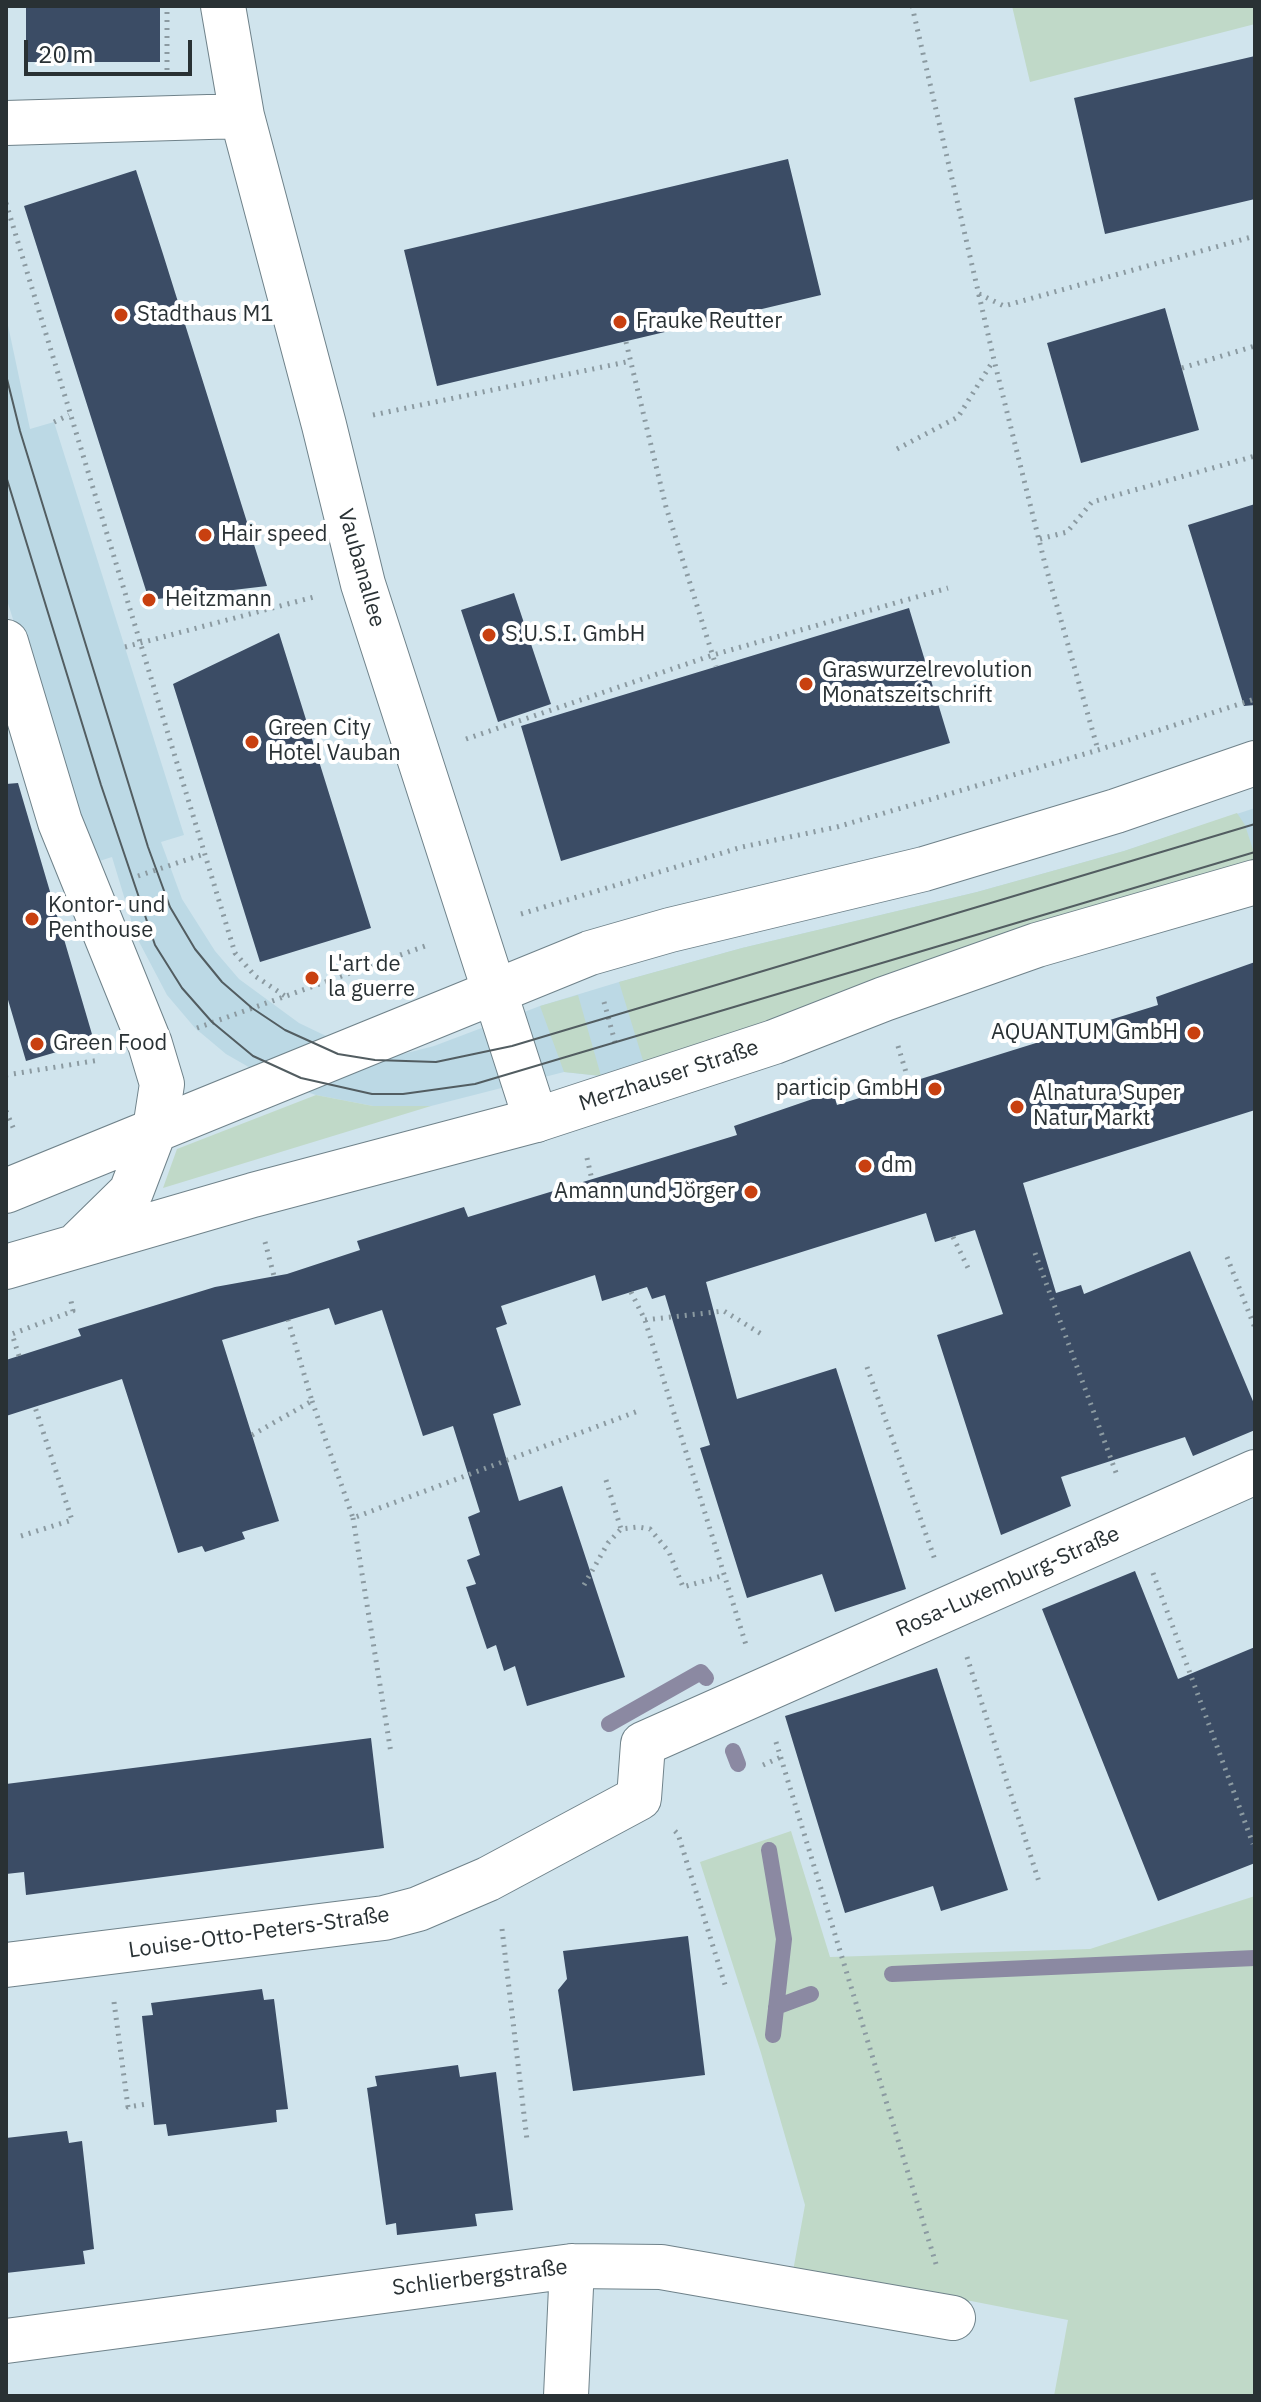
<!DOCTYPE html>
<meta charset="utf-8">
<style>
body{margin:0}
#map{position:relative;width:1261px;height:2402px;overflow:hidden;background:#d0e4ed;font-family:"IBM Plex Sans",sans-serif}
canvas{display:block}
.frame{position:absolute;inset:0;border:8px solid #293134;pointer-events:none}
.scale{position:absolute;left:24px;top:40px;width:168px;height:36px;box-sizing:border-box;border:4px solid #293134;border-top:0;padding-left:10px;font-size:24px;line-height:28px;white-space:nowrap;color:#293134;-webkit-text-stroke:6px #fff;paint-order:stroke}
</style>
<div id="map">
<canvas width="1261" height="2402"></canvas>
<div class="frame"></div>
<div class="scale">20 m</div>
</div>
<script>
const g = document.querySelector('canvas').getContext('2d');
g.lineJoin = 'round';
function paint(path, color) { g.fillStyle = color; g.fill(path, 'evenodd'); }
const toPath = rows => new Path2D(rows.map(r => 'M' + r).join(''));
function stroke(path, color, width, dash) { g.strokeStyle = color; g.lineWidth = width; g.lineCap = dash ? 'butt' : 'round'; g.setLineDash(dash || []); g.stroke(path); }
function write(font, color, halo, rows, align = 'center') {
  g.font = font + ' "IBM Plex Sans",sans-serif'; g.lineWidth = 8; g.setLineDash([]); g.textBaseline = 'middle'; g.strokeStyle = halo; g.fillStyle = color; for (const [text, x, y, turn = 0] of rows) {
    g.save(); g.translate(x, y); g.rotate((+turn || 0) * Math.PI / 180); g.textAlign = isNaN(turn) ? turn : align; if (halo) g.strokeText(text, 0, 0); g.fillText(text, 0, 0); g.restore();
  }
}
paint(toPath([
 [6,316,30,429,54,422,184,835,161,842,182,899,215,951,239,979,299,1023,351,1048,403,1054,434,1046,540,1006,619,982,742,948,977,892,1124,851,1255,808,1255,865,601,1076,564,1072,431,1106,373,1106,316,1095,273,1081,226,1054,195,1028,167,995,136,936,112,857,90,864,6,597]
]), '#bcd9e5');
paint(toPath([
 [1012,6,1255,6,1255,24,1030,82],
 [1237,813,1245,825,1255,856,1255,865,645,1067,619,982,742,948,977,892,1124,851],
 [578,995,601,1076,564,1072,540,1006],
 [316,1095,373,1106,431,1106,163,1188,177,1149],
 [791,1831,830,1957,1090,1949,1255,1896,1255,2396,1054,2396,1068,2320,971,2301,910,2297,793,2271,805,2205,761,2053,700,1862]
]), '#c0d9c8');
stroke(toPath([
 [609,1724,701,1672,706,1678],
 [733,1751,738,1764],
 [769,1850,784,1939,773,2035],
 [892,1974,1255,1958],
 [776,2007,811,1994]
]), '#8b89a2', 16);
paint(toPath([
 [26,6,160,6,160,62,26,62],
 [1255,56,1255,199,1105,234,1074,98],
 [788,159,821,295,437,386,404,250],
 [136,170,163,254,267,586,149,600,24,206],
 [1165,308,1199,430,1081,463,1047,343],
 [1255,504,1255,705,1244,706,1188,525],
 [514,593,551,704,498,722,461,610],
 [909,608,950,743,561,861,521,726],
 [279,633,371,928,260,962,173,684],
 [18,783,94,1041,26,1061,6,993,6,784],
 [1255,962,1255,1110,1023,1183,1056,1293,1081,1285,1084,1294,1190,1251,1255,1406,1255,1430,1193,1456,1185,1437,1061,1477,1071,1506,1001,1535,937,1335,1003,1314,975,1230,935,1242,926,1213,706,1282,737,1399,836,1368,906,1589,835,1612,822,1574,747,1598,700,1448,710,1445,665,1295,652,1299,647,1287,602,1301,595,1275,501,1306,507,1324,496,1328,521,1405,493,1414,519,1501,562,1486,625,1677,527,1706,515,1666,504,1671,496,1645,487,1649,466,1587,476,1584,467,1560,480,1555,468,1517,480,1512,453,1426,423,1436,382,1310,335,1325,329,1308,222,1340,279,1521,242,1532,245,1539,205,1552,202,1546,178,1553,122,1379,6,1416,6,1360,81,1336,78,1329,215,1287,287,1274,360,1250,357,1241,464,1207,468,1217,737,1135,734,1126,833,1092,837,1105,1158,1005,1156,997],
 [1135,1571,1178,1679,1255,1647,1255,1863,1158,1901,1042,1609],
 [937,1668,1008,1890,941,1911,933,1886,845,1913,785,1716],
 [371,1738,384,1848,26,1895,24,1872,6,1874,6,1784],
 [688,1936,705,2075,573,2091,558,1990,567,1979,563,1951],
 [262,1989,264,2000,274,1999,288,2109,276,2110,277,2122,168,2136,166,2124,154,2125,142,2016,153,2015,151,2003],
 [458,2065,460,2077,496,2072,513,2210,475,2214,477,2226,397,2235,396,2223,386,2225,367,2088,377,2086,375,2076],
 [67,2131,69,2143,82,2141,94,2249,83,2251,85,2264,6,2273,6,2138]
]), '#3b4c65');
const minor = toPath([
 [223,6,242,116,324,425,363,584,536,1120],
 [6,123,242,116],
 [6,642,60,822,150,1044,162,1084,155,1129],
 [6,1965,384,1918,418,1909,488,1879,639,1798,643,1744,1255,1472],
 [6,2341,572,2266,661,2267,953,2318],
 [566,2396,572,2266]
]);
const major = toPath([
 [6,1191,590,953,670,930,924,869,1116,811,1255,763],
 [80,1242,131,1192,155,1129],
 [6,1267,253,1195,536,1120,774,1042,884,999,1037,945,1255,882]
]);
stroke(minor, '#6f828a', 46);
stroke(major, '#6f828a', 46);
stroke(toPath([
 [912,6,994,360,1045,564,1098,750],
 [167,70,167,6],
 [6,203,235,953,255,976,285,996],
 [979,294,1004,306,1255,236],
 [626,342,666,507,716,666],
 [1182,368,1255,346],
 [373,415,631,361],
 [54,422,69,415],
 [897,449,958,417,993,361],
 [1040,539,1067,532,1092,502,1255,456],
 [125,647,314,597],
 [466,739,713,655,948,588],
 [138,876,204,854],
 [521,914,742,847,837,827,1098,750,1255,699],
 [604,1002,615,1042],
 [197,1028,428,945],
 [898,1046,909,1082],
 [6,1075,100,1060],
 [6,1111,15,1132],
 [587,1158,592,1180],
 [953,1237,970,1272],
 [265,1242,274,1276],
 [1035,1253,1118,1478],
 [1227,1257,1255,1328],
 [631,1292,645,1320,746,1645],
 [645,1320,724,1311,763,1335],
 [19,1356,12,1334,73,1311,71,1301],
 [867,1367,935,1560],
 [312,1401,353,1518,641,1410],
 [252,1435,312,1401,288,1320],
 [606,1480,621,1529],
 [353,1518,391,1753],
 [21,1536,72,1520,35,1407],
 [1153,1573,1253,1844],
 [584,1585,608,1543,621,1529,638,1527,650,1529,669,1552,683,1587,725,1575],
 [967,1657,1040,1885],
 [776,1742,936,2264],
 [763,1765,781,1757],
 [675,1831,678,1834,726,1988],
 [502,1929,527,2140],
 [114,2002,128,2107,147,2104]
]), '#8b9aa1', 5, [2, 6]);
stroke(minor, '#fff', 44);
stroke(major, '#fff', 44);
stroke(toPath([
 [6,375,20,431,148,847,170,907,195,949,222,982,252,1008,285,1030,338,1054,375,1060,436,1062,512,1046,1255,824],
 [6,476,101,785,155,945,182,988,212,1022,253,1056,301,1078,372,1094,403,1094,475,1084,1255,852]
]), '#525d61', 2);
for (const [x, y, r, color] of [
 [121,315,8,"#c84010"],
 [620,322,8,"#c84010"],
 [205,535,8,"#c84010"],
 [149,600,8,"#c84010"],
 [489,635,8,"#c84010"],
 [806,684,8,"#c84010"],
 [252,742,8,"#c84010"],
 [32,919,8,"#c84010"],
 [312,978,8,"#c84010"],
 [1194,1033,8,"#c84010"],
 [37,1044,8,"#c84010"],
 [935,1089,8,"#c84010"],
 [1017,1107,8,"#c84010"],
 [865,1166,8,"#c84010"],
 [751,1192,8,"#c84010"]
]) { const dot = new Path2D(); dot.arc(x, y, r, 0, 2 * Math.PI); g.fillStyle = color; g.fill(dot); stroke(dot, '#fff', 3); }
write('22px', '#293134', '#fff', [
 ["Stadthaus M1",137,315],
 ["Frauke Reutter",636,322],
 ["Hair speed",221,535],
 ["Heitzmann",165,600],
 ["S.U.S.I. GmbH",505,635],
 ["Graswurzelrevolution",822,671],
 ["Monatszeitschrift",822,696],
 ["Green City",268,729],
 ["Hotel Vauban",268,754],
 ["Kontor- und",48,906],
 ["Penthouse",48,931],
 ["L'art de",328,965],
 ["la guerre",328,990],
 ["AQUANTUM GmbH",1178,1033,"right"],
 ["Green Food",53,1044],
 ["particip GmbH",919,1089,"right"],
 ["Alnatura Super",1033,1094],
 ["Natur Markt",1033,1119],
 ["dm",881,1166],
 ["Amann und Jörger",735,1192,"right"]
], 'left');
write('22px', '#293134', '#fff', [
 ["Vaubanallee",361,568,74],
 ["Merzhauser Straße",669,1076,-18],
 ["Rosa-Luxemburg-Straße",1008,1582,-24],
 ["Louise-Otto-Peters-Straße",259,1933,-8],
 ["Schlierbergstraße",480,2278,-7]
]);
</script>
